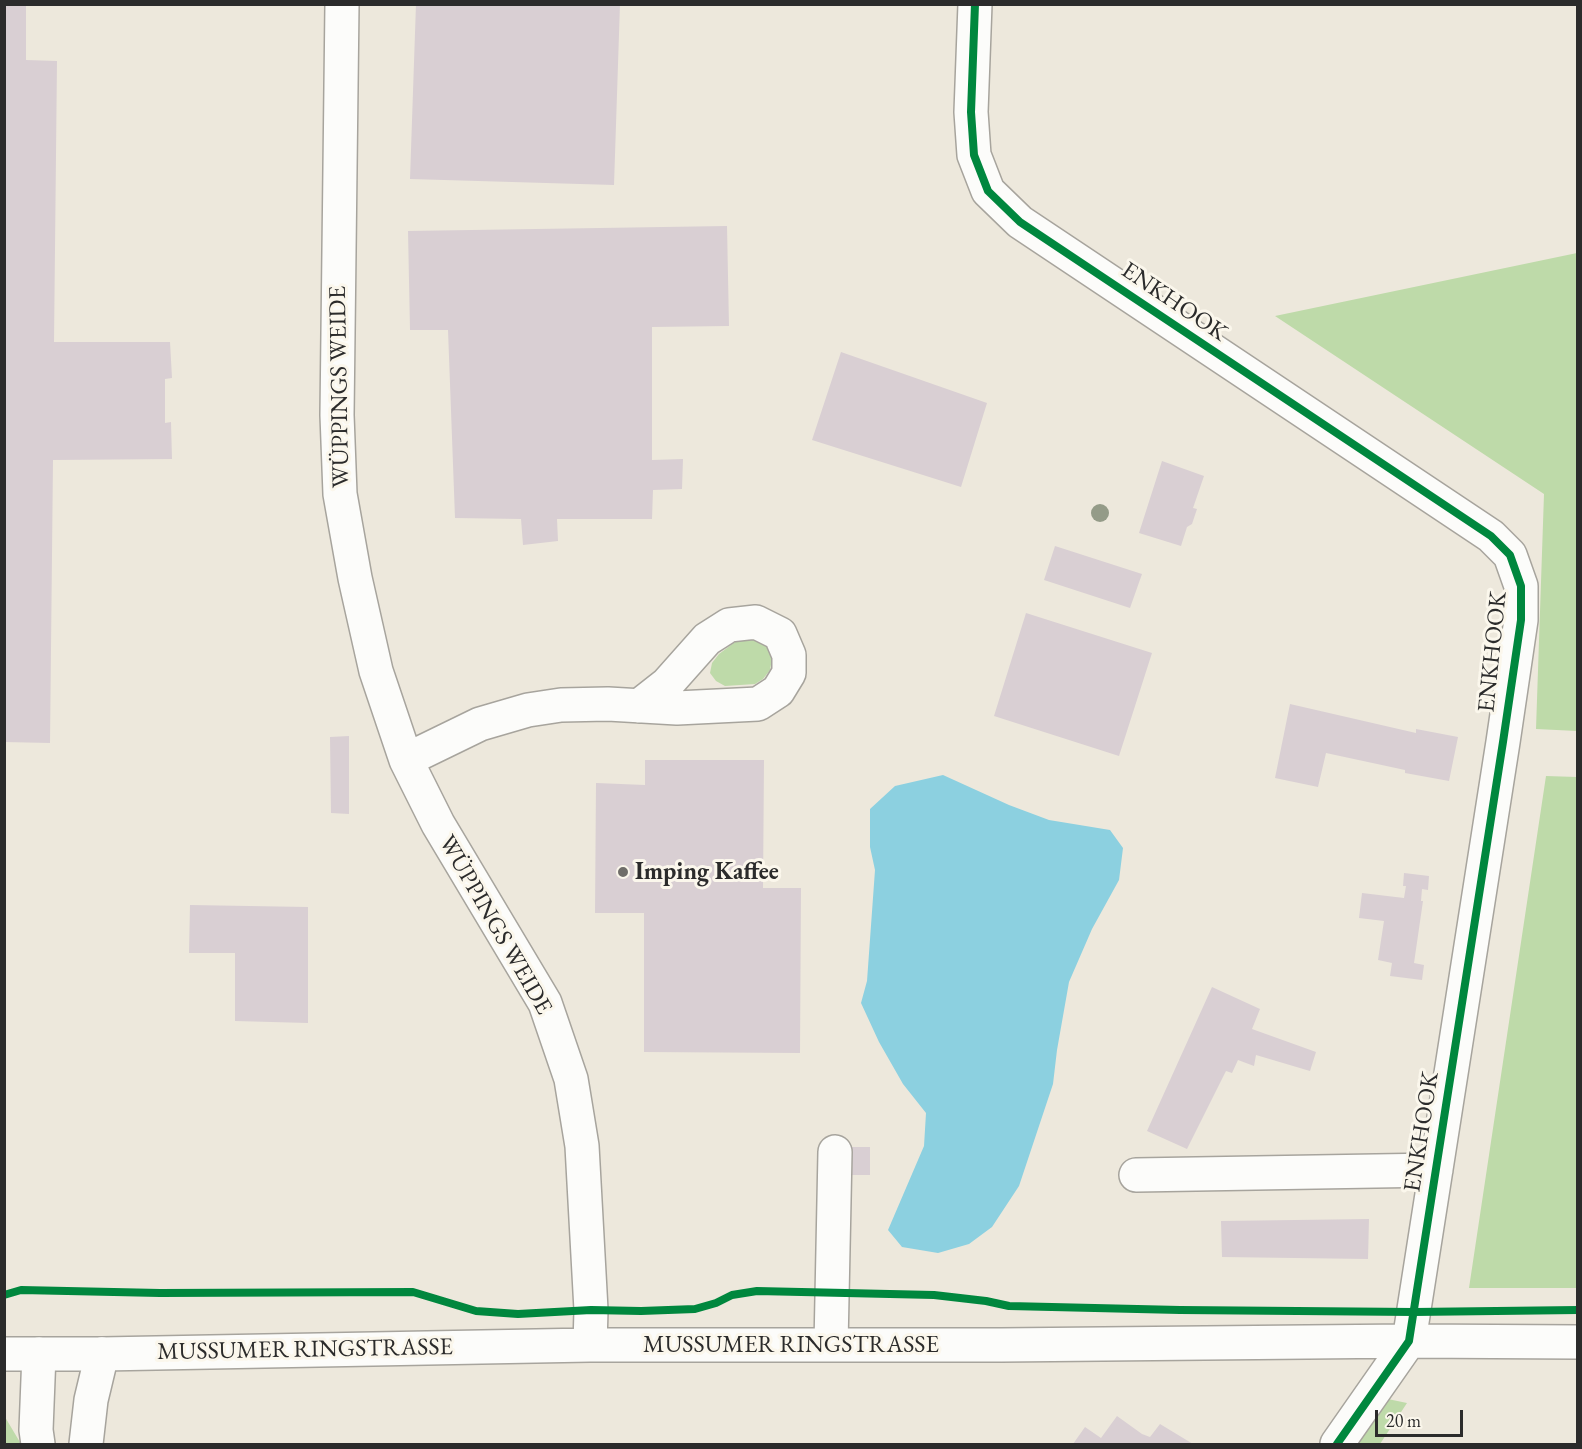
<!DOCTYPE html>
<meta charset="utf-8">
<style>
body{margin:0}
#map{position:relative;width:1582px;height:1449px;overflow:hidden;background:#ede8dc;font-family:"EB Garamond",serif}
canvas{display:block}
.frame{position:absolute;inset:0;border:6px solid #2b2b2b;pointer-events:none}
.scale{position:absolute;left:1375px;top:1410px;width:88px;height:27px;box-sizing:border-box;border:3px solid #2b2b2b;border-top:0;padding-left:8px;font-size:18px;line-height:21px;white-space:nowrap;color:#2b2b2b;-webkit-text-stroke:4px #fbf7ec;paint-order:stroke}
</style>
<div id="map">
<canvas width="1582" height="1449"></canvas>
<div class="frame"></div>
<div class="scale">20 m</div>
</div>
<script>
const g = document.querySelector('canvas').getContext('2d');
g.lineJoin = 'round';
function paint(path, color) { g.fillStyle = color; g.fill(path, 'evenodd'); }
const toPath = rows => new Path2D(rows.map(r => 'M' + r).join(''));
function stroke(path, color, width, dash) { g.strokeStyle = color; g.lineWidth = width; g.lineCap = dash ? 'butt' : 'round'; g.setLineDash(dash || []); g.stroke(path); }
function write(font, color, halo, rows, align = 'center') {
  g.font = font + ' "EB Garamond",serif'; g.lineWidth = 6; g.setLineDash([]); g.textBaseline = 'middle'; g.strokeStyle = halo; g.fillStyle = color; for (const [text, x, y, turn = 0] of rows) {
    g.save(); g.translate(x, y); g.rotate((+turn || 0) * Math.PI / 180); g.textAlign = isNaN(turn) ? turn : align; if (halo) g.strokeText(text, 0, 0); g.fillText(text, 0, 0); g.restore();
  }
}
paint(toPath([
 [1577,253,1578,731,1577,731,1536,729,1544,494,1275,316],
 [745,636,764,643,770,649,772,659,770,670,763,679,755,684,725,686,716,681,710,673,712,663,719,654,735,642],
 [1546,776,1577,777,1577,1288,1469,1288],
 [1383,1398,1407,1403,1380,1444,1352,1444],
 [5,1417,21,1444,5,1444]
]), '#bedaa9');
paint(toPath([
 [943,775,1009,805,1049,820,1110,830,1123,848,1119,880,1092,929,1069,982,1057,1050,1053,1084,1019,1186,992,1227,969,1244,938,1253,902,1247,888,1230,924,1146,926,1113,903,1084,879,1042,861,1003,867,981,875,870,870,847,870,809,895,786]
]), '#8cd0e0');
paint(toPath([
 [4,4,26,4,26,60,57,61,54,342,170,342,172,378,165,379,165,423,171,422,172,459,53,460,50,743,4,742],
 [416,4,620,4,614,185,410,179],
 [727,226,729,326,652,327,652,460,683,459,682,489,653,490,652,519,557,519,558,541,523,545,521,519,455,518,448,330,410,330,408,231],
 [841,352,987,403,961,487,812,440],
 [1162,461,1204,476,1193,508,1197,509,1192,524,1187,527,1181,546,1139,533],
 [1055,546,1142,574,1130,608,1044,580],
 [1026,613,1152,653,1119,756,994,716],
 [1290,704,1416,733,1416,729,1458,737,1449,781,1405,773,1405,770,1326,753,1318,787,1275,778],
 [349,736,349,814,331,813,330,737],
 [645,760,764,760,763,888,801,888,800,1053,644,1052,644,913,595,913,596,783,645,785],
 [1404,873,1429,876,1428,890,1422,889,1421,901,1423,901,1414,963,1424,965,1422,980,1390,976,1392,963,1378,960,1384,921,1359,918,1362,893,1404,898,1406,886,1403,886],
 [190,905,308,907,308,1023,235,1021,235,953,189,953],
 [1212,987,1260,1009,1252,1029,1316,1052,1310,1071,1256,1055,1254,1066,1238,1060,1232,1073,1226,1071,1187,1149,1147,1131],
 [842,1147,870,1147,870,1175,843,1175],
 [1369,1219,1368,1259,1222,1257,1221,1221],
 [1117,1416,1142,1434,1150,1437,1160,1424,1193,1444,1073,1444,1085,1427,1101,1438]
]), '#d9cfd3');
const minor = toPath([
 [342,4,337,415,340,494,355,578,376,671,406,760,438,824,545,1003,571,1079,582,1146,591,1310,590,1345],
 [975,4,971,112,974,155,988,191,1020,222,1491,536,1510,555,1521,586,1521,620,1503,742,1409,1341,1337,1444],
 [406,760,480,724,528,710,561,705,608,704,677,708,758,704,778,691,789,673,789,655,780,634,756,622,729,625,707,639,667,684,639,706],
 [1136,1175,1436,1170],
 [831,1345,835,1152],
 [102,1354,590,1345,1001,1345,1409,1341,1578,1342]
]);
const major = toPath([
 [4,1354,102,1354]
]);
const highway = toPath([
 [38,1444,36,1430,39,1354],
 [86,1444,91,1400,102,1354]
]);
stroke(minor, '#a7a49d', 36);
stroke(major, '#a7a49d', 36);
stroke(highway, '#a7a49d', 36);
stroke(minor, '#fcfcfa', 33);
stroke(major, '#fcfcfa', 33);
stroke(highway, '#fcfcfa', 33);
stroke(toPath([
 [975,4,971,112,974,155,988,191,1020,222,1491,536,1510,555,1521,586,1521,620,1503,742,1409,1341,1337,1444],
 [4,1295,21,1290,160,1293,413,1292,476,1311,518,1314,591,1310,641,1311,695,1309,716,1303,732,1295,757,1291,934,1295,986,1301,1009,1306,1180,1310,1414,1312,1578,1310]
]), '#00873e', 8);
g.fillStyle = '#949b88';
for (const [x, y] of [
 [1100,513]
]) { g.beginPath(); g.arc(x, y, 9, 0, 2 * Math.PI); g.fill(); }
for (const [x, y, r, color] of [
 [623,872,6,"#6f6d69"]
]) { const dot = new Path2D(); dot.arc(x, y, r, 0, 2 * Math.PI); g.fillStyle = color; g.fill(dot); stroke(dot, '#fbf7ec', 2); }
write('24px', '#2b2b2b', '#fbf7ec', [
 ["ENKHOOK",1174,302,34],
 ["WÜPPINGS WEIDE",340,387,-91],
 ["ENKHOOK",1493,652,-84],
 ["WÜPPINGS WEIDE",495,925,60],
 ["ENKHOOK",1422,1132,-81],
 ["MUSSUMER RINGSTRASSE",791,1345],
 ["MUSSUMER RINGSTRASSE",305,1350,-1]
]);
write('bold 24px', '#2b2b2b', '#fbf7ec', [
 ["Imping Kaffee",635,872]
], 'left');
</script>
